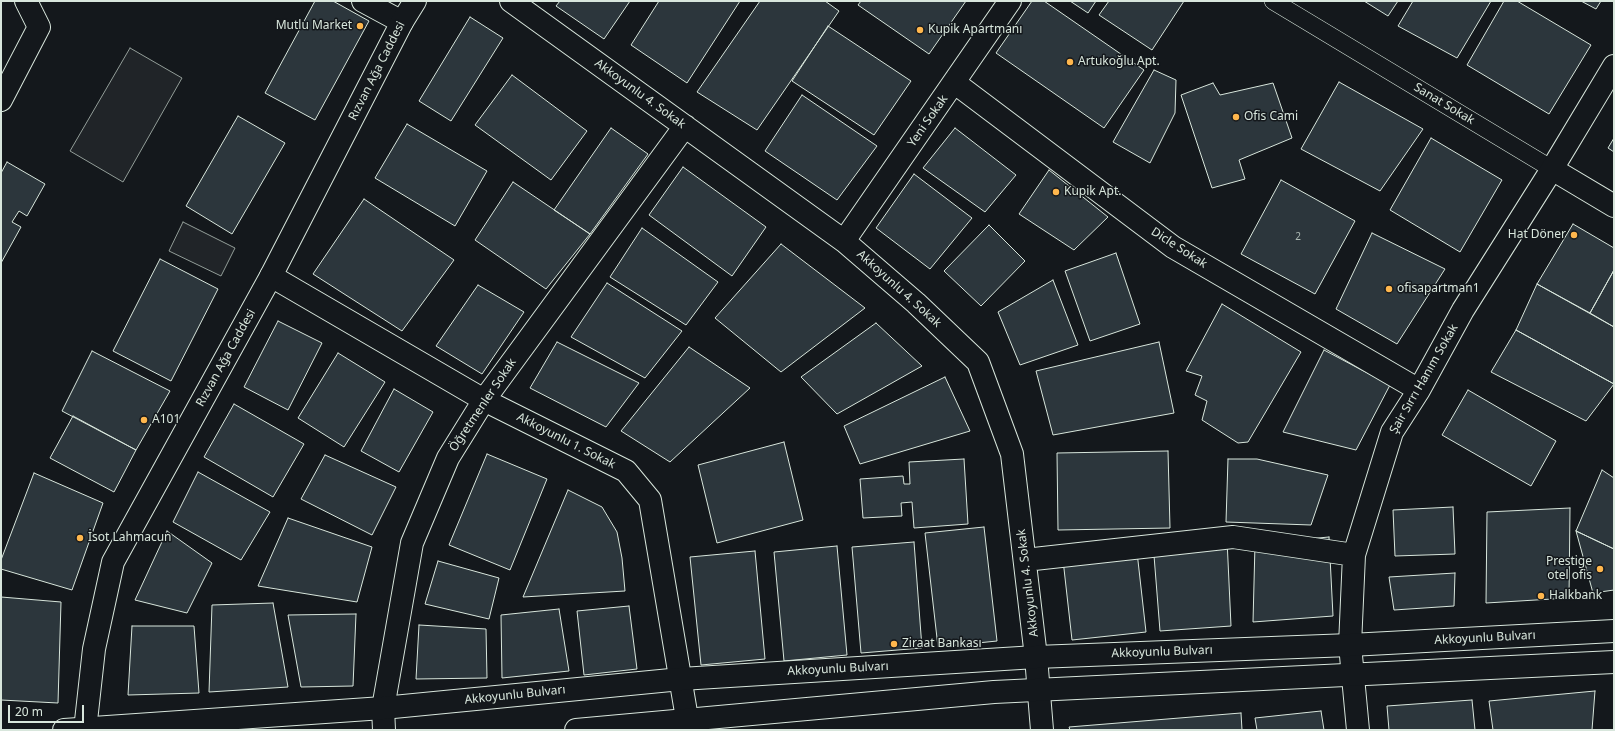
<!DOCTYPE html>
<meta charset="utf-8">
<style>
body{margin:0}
#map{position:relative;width:1615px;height:731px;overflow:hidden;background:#14181c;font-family:"Noto Sans",sans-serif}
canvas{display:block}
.frame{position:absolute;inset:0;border:2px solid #d8e6dc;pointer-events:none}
.scale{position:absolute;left:8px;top:705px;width:76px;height:18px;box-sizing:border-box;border:2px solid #d8e6dc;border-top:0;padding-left:5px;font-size:12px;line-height:14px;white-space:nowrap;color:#d8e6dc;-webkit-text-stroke:3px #14181c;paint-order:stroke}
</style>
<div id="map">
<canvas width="1615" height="731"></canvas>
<div class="frame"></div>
<div class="scale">20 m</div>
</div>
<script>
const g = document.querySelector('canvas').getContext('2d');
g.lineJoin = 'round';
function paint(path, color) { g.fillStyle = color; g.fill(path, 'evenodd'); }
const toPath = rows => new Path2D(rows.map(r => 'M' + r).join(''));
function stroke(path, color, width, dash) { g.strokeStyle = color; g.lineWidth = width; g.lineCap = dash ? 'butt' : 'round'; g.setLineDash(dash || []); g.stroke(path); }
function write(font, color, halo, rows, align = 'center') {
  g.font = font + ' "Noto Sans",sans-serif'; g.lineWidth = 3; g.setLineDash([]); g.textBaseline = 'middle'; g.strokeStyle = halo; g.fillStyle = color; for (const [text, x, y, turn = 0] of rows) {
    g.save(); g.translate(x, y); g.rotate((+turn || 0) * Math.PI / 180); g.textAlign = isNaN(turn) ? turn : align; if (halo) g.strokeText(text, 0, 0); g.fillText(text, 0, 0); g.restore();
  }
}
const green = toPath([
 [130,48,182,78,123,182,70,151,130,48],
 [183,222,235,248,221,276,169,251,183,222]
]);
paint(green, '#202428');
stroke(green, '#939e99', 1);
const building = toPath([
 [315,1,333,1,369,21,315,120,265,93,315,1],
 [560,1,630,1,604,39,556,6,560,1],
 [659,1,740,1,687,83,631,45,659,1],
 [760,1,825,1,839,11,757,130,697,92,760,1],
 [861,1,966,1,929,54,858,5,861,1],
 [1032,1,1044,1,1144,70,1104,128,996,53,1032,1],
 [1070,1,1096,1,1088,13,1070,1],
 [1109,1,1184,1,1152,50,1099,15,1109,1],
 [1364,1,1398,1,1388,16,1364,1],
 [1413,1,1491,1,1457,58,1398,26,1413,1],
 [1504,1,1517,1,1591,45,1549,114,1467,65,1504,1],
 [1581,1,1601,1,1596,9,1581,1],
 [470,17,503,38,451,121,419,101,470,17],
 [828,26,911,81,874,135,792,81,828,26],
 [1154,70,1176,80,1175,113,1150,163,1113,142,1154,70],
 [512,75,587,131,551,180,475,125,512,75],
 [1339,82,1423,129,1380,191,1301,149,1339,82],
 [1213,83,1220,95,1273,83,1292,138,1239,160,1245,179,1212,188,1181,95,1213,83],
 [802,95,877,146,837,200,765,151,802,95],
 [238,116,285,143,232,234,186,206,238,116],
 [407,124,487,171,455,226,375,178,407,124],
 [611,128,648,154,590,234,554,210,611,128],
 [955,128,1016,175,985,212,923,168,955,128],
 [1431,138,1502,180,1460,252,1390,210,1431,138],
 [1614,138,1614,152,1608,148,1614,138],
 [7,162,45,184,27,216,19,211,12,222,21,227,1,263,1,173,7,162],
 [683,167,766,227,732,276,649,215,683,167],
 [1049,170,1108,217,1074,250,1019,214,1049,170],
 [914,174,972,218,930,269,876,228,914,174],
 [1281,180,1355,221,1315,294,1241,254,1281,180],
 [513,182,590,234,546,289,475,240,513,182],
 [364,199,454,260,402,331,313,274,364,199],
 [1573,224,1614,248,1614,270,1590,313,1537,284,1573,224],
 [989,225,1025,261,981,306,944,271,989,225],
 [642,228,718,282,686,325,610,277,642,228],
 [1372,233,1445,269,1397,344,1336,309,1372,233],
 [781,244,865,308,781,372,715,318,781,244],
 [1116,253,1140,324,1090,341,1065,271,1116,253],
 [160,259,218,289,171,381,113,351,160,259],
 [1614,270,1614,327,1590,313,1614,270],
 [1053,280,1078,345,1020,365,998,312,1053,280],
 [607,283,682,331,645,378,571,337,607,283],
 [1537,284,1614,327,1614,384,1516,330,1537,284],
 [478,285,524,312,482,374,436,346,478,285],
 [1222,304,1301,352,1248,442,1238,443,1202,420,1207,401,1195,395,1202,376,1186,371,1222,304],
 [278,321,322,343,288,410,244,387,278,321],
 [876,323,922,366,837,414,801,377,876,323],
 [1516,330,1614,384,1586,421,1491,372,1516,330],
 [557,342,639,383,606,427,530,388,557,342],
 [1159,342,1174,413,1053,435,1036,371,1159,342],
 [689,347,750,388,670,462,621,431,689,347],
 [1324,350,1390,385,1356,450,1283,432,1324,350],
 [92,351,170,391,136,450,62,411,92,351],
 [338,353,385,382,344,447,298,418,338,353],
 [945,377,970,431,860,464,844,426,945,377],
 [394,389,433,412,399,472,361,451,394,389],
 [1468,390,1556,441,1531,486,1442,435,1468,390],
 [234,404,304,444,273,497,204,457,234,404],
 [73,416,136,450,114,492,50,458,73,416],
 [784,442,803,520,717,543,698,465,784,442],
 [1168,451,1170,528,1058,530,1057,453,1168,451],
 [487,454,547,479,510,570,449,545,487,454],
 [325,455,396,487,372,535,301,499,325,455],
 [964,459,968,524,914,528,912,502,901,503,902,516,863,518,860,479,903,476,904,484,910,484,909,462,964,459],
 [1228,459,1257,459,1328,475,1311,525,1226,522,1228,459],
 [1602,470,1614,478,1614,549,1576,531,1602,470],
 [198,472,270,512,241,560,173,522,198,472],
 [34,473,103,503,72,590,1,569,1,560,34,473],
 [568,490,602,507,617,532,622,558,625,591,523,597,568,490],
 [1453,507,1455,554,1395,556,1393,510,1453,507],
 [1570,508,1569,598,1486,603,1487,512,1570,508],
 [288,518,372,547,357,602,258,586,288,518],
 [984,527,997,641,938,647,925,533,984,527],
 [167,531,212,563,187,613,135,600,167,531],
 [1576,531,1614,549,1614,590,1593,593,1576,531],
 [1329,537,1333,616,1253,622,1255,544,1329,537],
 [1227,539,1231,626,1160,631,1153,543,1227,539],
 [914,542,922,648,861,653,852,547,914,542],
 [1136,543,1146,632,1072,640,1062,551,1136,543],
 [837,546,847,655,784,661,774,552,837,546],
 [755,551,765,659,701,665,690,557,755,551],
 [438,561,499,578,489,619,425,604,438,561],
 [1455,573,1454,606,1394,610,1389,577,1455,573],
 [1,597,61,602,58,703,1,700,1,597],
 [273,603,288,687,209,692,212,605,273,603],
 [629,606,637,669,584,675,577,611,629,606],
 [559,609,569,671,502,678,501,615,559,609],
 [356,614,353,686,301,687,288,615,356,614],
 [419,625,486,629,487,678,416,679,419,625],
 [132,626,194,626,199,693,128,695,132,626],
 [1595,691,1592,730,1493,730,1489,701,1595,691],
 [1472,700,1475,730,1389,730,1387,706,1472,700],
 [1321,711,1324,730,1257,730,1255,718,1321,711],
 [1241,713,1242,730,1070,730,1069,727,1241,713]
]);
paint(building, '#2c363c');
stroke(building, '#d8e6dc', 1);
const pedestrian = toPath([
 [1273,1,1552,169]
]);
const minor = toPath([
 [363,1,402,22],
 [511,1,844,241,916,303,978,362,1012,454,1036,657,1042,730],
 [955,83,1173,247,1419,390],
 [1,100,39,27,26,1],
 [1552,169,1614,206],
 [844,241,1010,1],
 [271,276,484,400,626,471,650,500,689,730],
 [1025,560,1233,537,1354,555],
 [384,730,383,708,412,543,448,458,484,400,685,126],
 [1358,730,1350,645,1354,555,1392,432,1419,390,1463,310,1552,169,1614,66]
]);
const tertiary = toPath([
 [85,730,94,649,113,562,271,276,402,22,415,1]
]);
const primary = toPath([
 [64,730,383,708,681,679,1036,657,1350,645,1614,631],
 [576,730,994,692,1614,662]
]);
stroke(pedestrian, '#d8e6dc', 18);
stroke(minor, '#d8e6dc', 24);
stroke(tertiary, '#d8e6dc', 24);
stroke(primary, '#d8e6dc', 24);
stroke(pedestrian, '#14181c', 17);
stroke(minor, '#14181c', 22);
stroke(tertiary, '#14181c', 22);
stroke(primary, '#14181c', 22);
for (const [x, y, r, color] of [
 [360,26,4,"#ffb74d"],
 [920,30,4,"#ffb74d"],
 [1070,62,4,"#ffb74d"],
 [1236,117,4,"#ffb74d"],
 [1056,192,4,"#ffb74d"],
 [1574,235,4,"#ffb74d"],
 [1389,289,4,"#ffb74d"],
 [144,420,4,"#ffb74d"],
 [80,538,4,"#ffb74d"],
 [1600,569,4,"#ffb74d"],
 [1541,596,4,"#ffb74d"],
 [894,644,4,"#ffb74d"]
]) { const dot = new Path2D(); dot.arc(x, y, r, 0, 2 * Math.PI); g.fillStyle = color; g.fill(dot); stroke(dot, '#14181c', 1.5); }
write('10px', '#adbab4', null, [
 ["2",1298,237]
]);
write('12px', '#d8e6dc', '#14181c', [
 ["Mutlu Market",352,26,"right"],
 ["Kupik Apartmanı",928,30],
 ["Artukoğlu Apt.",1078,62],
 ["Ofis Cami",1244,117],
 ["Kupik Apt.",1064,192],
 ["Hat Döner",1566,235,"right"],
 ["ofisapartman1",1397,289],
 ["A101",152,420],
 ["İsot Lahmacun",88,538],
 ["Prestige",1592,562,"right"],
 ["otel ofis",1592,576,"right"],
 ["Halkbank",1549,596],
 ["Ziraat Bankası",902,644]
], 'left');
write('12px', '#d8e6dc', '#14181c', [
 ["Rızvan Ağa Caddesi",377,71,-63],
 ["Akkoyunlu 4. Sokak",640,94,36],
 ["Sanat Sokak",1444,104,31],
 ["Yeni Sokak",928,121,-55],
 ["Dicle Sokak",1179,248,33],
 ["Akkoyunlu 4. Sokak",899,289,42],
 ["Rızvan Ağa Caddesi",226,358,-61],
 ["Şair Sırrı Hanım Sokak",1424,379,-60],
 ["Öğretmenler Sokak",483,405,-56],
 ["Akkoyunlu 1. Sokak",566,441,27],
 ["Akkoyunlu 4. Sokak",1028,583,-97],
 ["Akkoyunlu Bulvarı",1485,638,-3],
 ["Akkoyunlu Bulvarı",1162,652,-2],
 ["Akkoyunlu Bulvarı",838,669,-3],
 ["Akkoyunlu Bulvarı",515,695,-6]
]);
</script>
